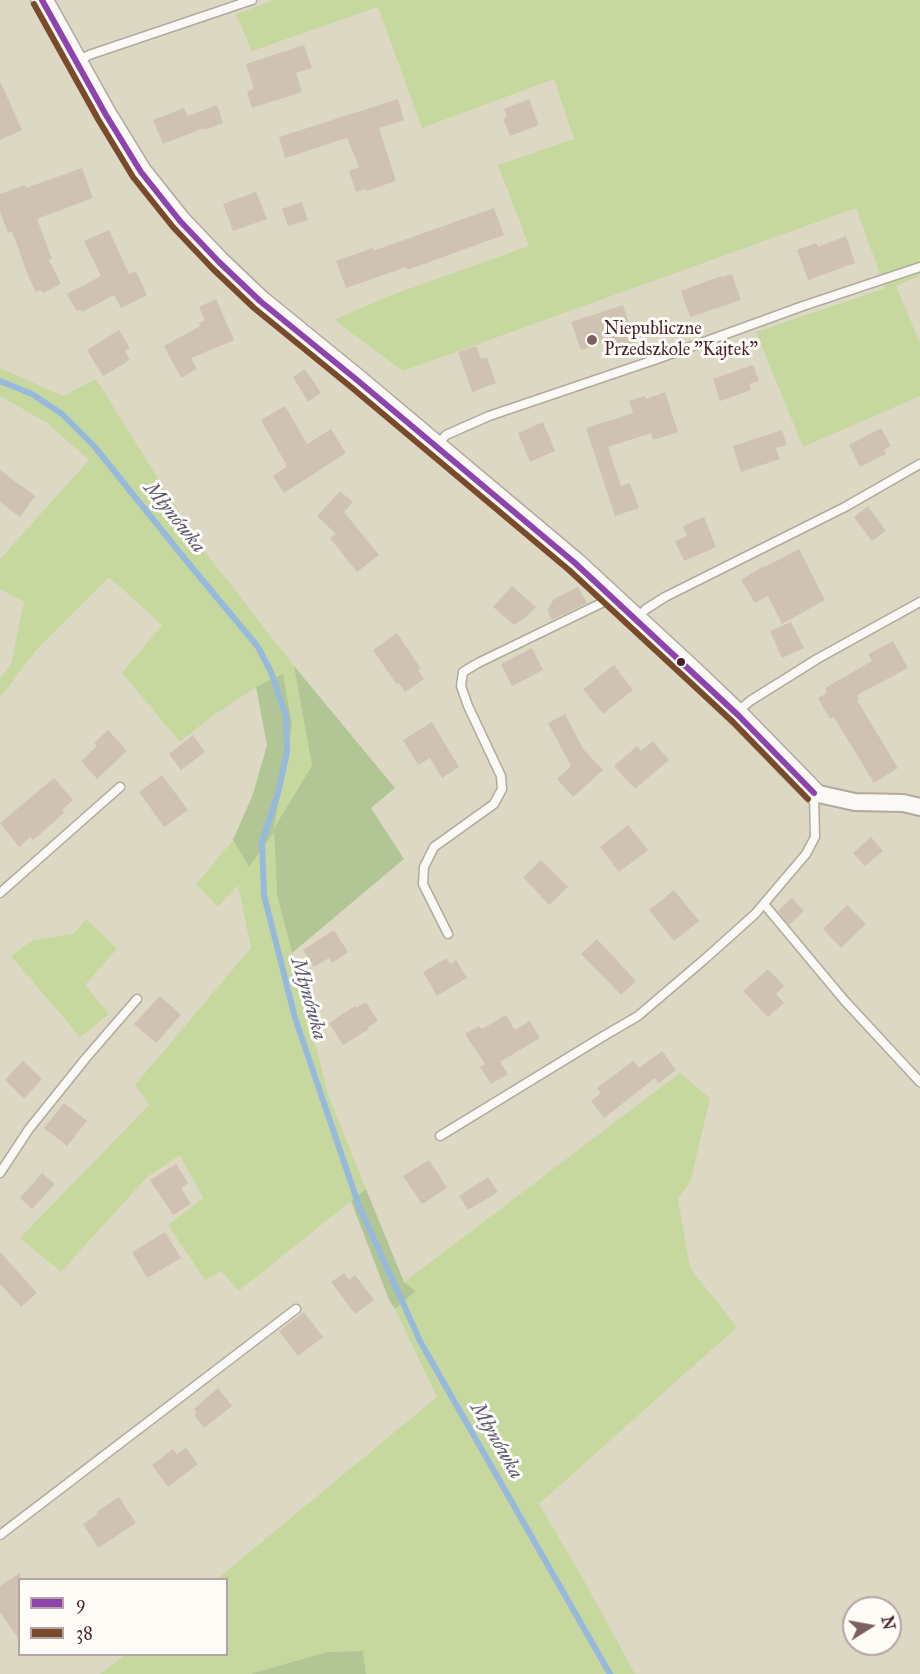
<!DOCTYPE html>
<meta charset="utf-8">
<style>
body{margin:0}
#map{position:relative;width:920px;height:1674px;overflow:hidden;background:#dcd8c4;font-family:"IM FELL Great Primer",serif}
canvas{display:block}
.legend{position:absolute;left:18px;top:1578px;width:210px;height:78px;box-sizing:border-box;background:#fdfcf7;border:2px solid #b5a4a5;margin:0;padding:8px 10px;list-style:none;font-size:18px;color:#4a1f2b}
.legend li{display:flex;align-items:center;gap:12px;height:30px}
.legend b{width:30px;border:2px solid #b5a4a5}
.north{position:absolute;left:842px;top:1596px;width:60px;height:60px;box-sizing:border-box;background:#fdfcf7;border:2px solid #b5a4a5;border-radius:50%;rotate:79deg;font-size:16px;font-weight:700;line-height:24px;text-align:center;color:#4a1f2b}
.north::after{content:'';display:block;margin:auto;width:21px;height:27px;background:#7d6061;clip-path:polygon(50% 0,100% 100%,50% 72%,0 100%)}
</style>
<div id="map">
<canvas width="920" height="1674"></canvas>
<ul class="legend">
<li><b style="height:8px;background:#8e44ad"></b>9</li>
<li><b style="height:8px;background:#7a4b2a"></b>38</li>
</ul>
<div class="north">N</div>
</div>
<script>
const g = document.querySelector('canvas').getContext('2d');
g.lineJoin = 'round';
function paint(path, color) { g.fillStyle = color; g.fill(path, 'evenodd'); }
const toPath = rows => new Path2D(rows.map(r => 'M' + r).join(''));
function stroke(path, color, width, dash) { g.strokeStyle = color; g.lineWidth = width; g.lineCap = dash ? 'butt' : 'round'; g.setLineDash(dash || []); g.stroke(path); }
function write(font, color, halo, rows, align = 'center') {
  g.font = font + ' "IM FELL Great Primer",serif'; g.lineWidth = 6; g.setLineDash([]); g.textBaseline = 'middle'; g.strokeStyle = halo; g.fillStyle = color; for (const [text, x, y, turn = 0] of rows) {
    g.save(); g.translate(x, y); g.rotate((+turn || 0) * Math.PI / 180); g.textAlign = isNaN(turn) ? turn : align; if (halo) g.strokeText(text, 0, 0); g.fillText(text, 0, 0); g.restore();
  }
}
paint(toPath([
 [274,0,920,0,920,276,896,286,920,343,920,396,803,447,756,332,885,288,856,208,403,371,334,320,389,296,529,246,498,165,574,139,554,79,422,128,378,7,252,51,236,14],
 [0,368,63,396,96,379,199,544,294,666,312,766,274,830,277,895,328,1094,366,1189,239,1291,221,1271,205,1280,168,1225,203,1198,180,1155,146,1178,61,1272,20,1238,149,1105,135,1085,251,948,238,885,218,907,196,884,233,840,249,866,274,830,276,812,283,675,256,687,211,717,180,742,122,673,162,625,109,577,37,649,0,698,0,678,11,664,24,602,0,589,0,559,89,460,47,423,0,396],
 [86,919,117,949,85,985,109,1014,80,1037,11,956,33,940,73,934],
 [680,1073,710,1098,691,1180,678,1199,690,1268,737,1327,539,1504,581,1575,635,1674,366,1674,363,1651,327,1652,250,1674,100,1674,125,1655,226,1654,226,1580,217,1579,437,1397,395,1309,416,1291,404,1282]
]), '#c7d89f');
paint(toPath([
 [294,666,395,788,371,808,404,859,292,953,277,895,274,832,249,867,233,840,253,794,267,745,256,687,283,674,292,725,274,828,312,766],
 [366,1189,404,1282,416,1291,395,1309,389,1300,351,1201],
 [363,1651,366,1674,250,1674,327,1652]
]), '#b2c695');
stroke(toPath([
 [0,381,32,394,62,414,94,446,189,564,258,647,271,672,286,716,287,752,278,793,262,842,264,895,295,1018,359,1206,421,1343,610,1674]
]), '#97badc', 6);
paint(toPath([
 [304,45,312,68,296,73,302,92,252,108,247,92,254,89,246,64],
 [0,81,22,130,0,140],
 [398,99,404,120,379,128,396,181,366,191,366,189,356,192,349,171,359,167,347,138,285,158,279,137],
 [529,99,539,125,510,136,503,119,507,117,504,109],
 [217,105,223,123,205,130,204,128,163,144,153,120,184,108,188,116],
 [82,168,93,198,37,219,52,259,49,260,61,284,43,293,42,290,36,292,29,278,12,231,8,233,0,211,0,194,25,185,26,188],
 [256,192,267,219,233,231,223,204],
 [302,202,308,220,288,226,282,209],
 [494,208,504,235,407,270,406,267,346,288,336,261,373,248,373,251],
 [109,230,129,274,136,271,147,295,121,308,114,295,84,311,76,310,67,294,101,276,84,241],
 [846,236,855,263,808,280,797,250,816,243,818,247],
 [732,274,741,300,690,317,681,291,721,276,722,277],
 [216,299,234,340,191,358,197,369,181,378,164,346,200,326,199,323,205,320,199,307],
 [623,305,636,344,610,354,606,341,581,350,571,322],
 [119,330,130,348,125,351,130,360,103,376,87,350],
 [476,346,481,359,487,357,496,383,472,392,458,352],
 [753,365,759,381,749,384,751,390,720,401,713,379],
 [305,369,321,393,308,402,293,377],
 [665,392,678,432,653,440,651,433,608,447,621,486,630,483,639,508,615,516,586,428,633,413,629,401,645,396,646,399],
 [285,406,307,444,331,429,346,453,284,493,273,476,287,466,261,420],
 [543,422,555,451,530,462,518,433],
 [881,428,891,446,884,450,886,454,860,467,849,445],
 [782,430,787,445,776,448,780,459,741,472,733,446],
 [0,470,35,496,20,517,0,502],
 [340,491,353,502,344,512,379,555,357,572,330,538,336,534,317,516],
 [868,506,886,531,872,541,854,517],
 [704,517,716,547,684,561,675,541,687,536,683,526],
 [799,549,825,600,782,624,768,596,755,603,741,580,764,566,765,567],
 [512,586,536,607,526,617,514,625,493,607],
 [578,587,587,603,552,620,547,610,554,599],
 [791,622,804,648,782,658,770,631],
 [397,633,421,669,418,670,424,679,405,692,399,683,397,685,373,650],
 [893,641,908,668,857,695,859,699,857,700,898,768,874,783,834,717,830,719,818,698,827,693,825,688,872,661,868,654],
 [532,648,543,670,512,686,501,664],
 [614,665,633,690,603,714,583,689],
 [565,714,583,749,603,770,573,797,557,779,571,766,548,723],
 [432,722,459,767,442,778,430,758,418,765,403,740],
 [108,730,127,751,97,779,81,761,97,746,94,743],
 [193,735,205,752,181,770,169,754],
 [653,741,669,760,635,789,614,766,637,746,641,751],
 [162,775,188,810,164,827,139,792],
 [54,778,73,800,62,810,64,813,33,840,30,837,19,847,0,823],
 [628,825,648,850,619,872,600,847],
 [871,837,883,851,865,866,853,853],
 [541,860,568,887,549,905,523,877],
 [674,890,699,921,674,941,649,910],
 [792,898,804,911,789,925,778,911],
 [847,905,866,924,841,948,823,929],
 [334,930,348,952,332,963,329,958,314,967,303,950],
 [597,939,636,981,621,995,581,954],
 [447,958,450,964,456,960,467,978,437,996,423,972],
 [768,969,784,986,776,994,784,1003,768,1017,743,991],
 [160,996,181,1015,156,1043,134,1024],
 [366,1002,378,1021,368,1027,369,1029,343,1045,329,1023,355,1006,356,1008],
 [506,1015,515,1030,530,1021,540,1038,500,1062,508,1074,491,1084,480,1067,485,1064,465,1034,479,1026,482,1029],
 [662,1051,676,1070,659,1083,655,1078,604,1118,591,1101,601,1093,597,1088,633,1061,639,1068],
 [23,1061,42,1079,24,1099,5,1080],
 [64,1103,87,1121,67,1146,44,1128],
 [429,1160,447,1188,422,1204,403,1176],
 [176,1164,188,1183,181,1188,191,1204,173,1215,150,1180],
 [42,1173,55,1184,32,1209,20,1198],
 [488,1177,498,1192,468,1210,459,1196],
 [165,1232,181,1258,147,1278,132,1252],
 [0,1252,37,1293,21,1307,0,1284],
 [344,1273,349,1280,355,1275,374,1300,355,1314,331,1282],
 [304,1312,323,1337,298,1356,279,1331],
 [218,1388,232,1406,204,1428,195,1416,196,1412,194,1409],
 [186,1448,198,1464,168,1487,152,1465,173,1449,177,1454],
 [119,1497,136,1523,98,1548,83,1524,98,1514,96,1512],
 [20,1573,20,1641,0,1612,0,1586]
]), '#d0c2b3');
const service = toPath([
 [77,62,89,55,252,0],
 [436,447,446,435,489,416,657,359,803,306,920,267],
 [637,618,646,609,665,597,845,507,920,464],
 [736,713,750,701,817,659,920,602],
 [0,893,120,787],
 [764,904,844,1000,920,1082],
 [448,934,423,884,424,867,434,847,494,804,502,789,501,776,468,706,461,686,463,672,478,663,612,598],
 [440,1136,602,1037,638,1016,706,958,755,914,806,854,815,837,814,794],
 [0,1173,29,1129,86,1058,137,999],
 [0,1535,296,1309]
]);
const minor = toPath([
 [814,793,855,802,903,803,920,807]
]);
const tertiary = toPath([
 [42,0,106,115,141,172,180,221,219,262,260,301,357,380,575,563,693,672,739,716,814,793]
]);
stroke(service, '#b0a99e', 11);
stroke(minor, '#b0a99e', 20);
stroke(tertiary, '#b0a99e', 24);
stroke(service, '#faf9f6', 8);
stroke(minor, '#faf9f6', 16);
stroke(tertiary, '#faf9f6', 21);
stroke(toPath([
 [42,0,106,115,141,172,180,221,219,262,260,301,357,380,575,563,739,716,814,793]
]), '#8e44ad', 6);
stroke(toPath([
 [34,4,98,119,133,177,173,227,212,268,254,308,351,387,569,570,733,722,808,799]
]), '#7a4b2a', 6);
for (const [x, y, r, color] of [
 [592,340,6,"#7d6061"],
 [681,662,5,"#4a1f2b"]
]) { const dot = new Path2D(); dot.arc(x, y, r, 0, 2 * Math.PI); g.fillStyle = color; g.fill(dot); stroke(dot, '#fdfcf7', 2); }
write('18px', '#4a1f2b', '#fdfcf7', [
 ["Niepubliczne",604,330],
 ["Przedszkole \"Kajtek\"",604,351]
], 'left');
write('italic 20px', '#5d5876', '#fdfcf7', [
 ["Młynówka",174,518,51],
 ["Młynówka",308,999,74],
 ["Młynówka",496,1441,60]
]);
</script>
